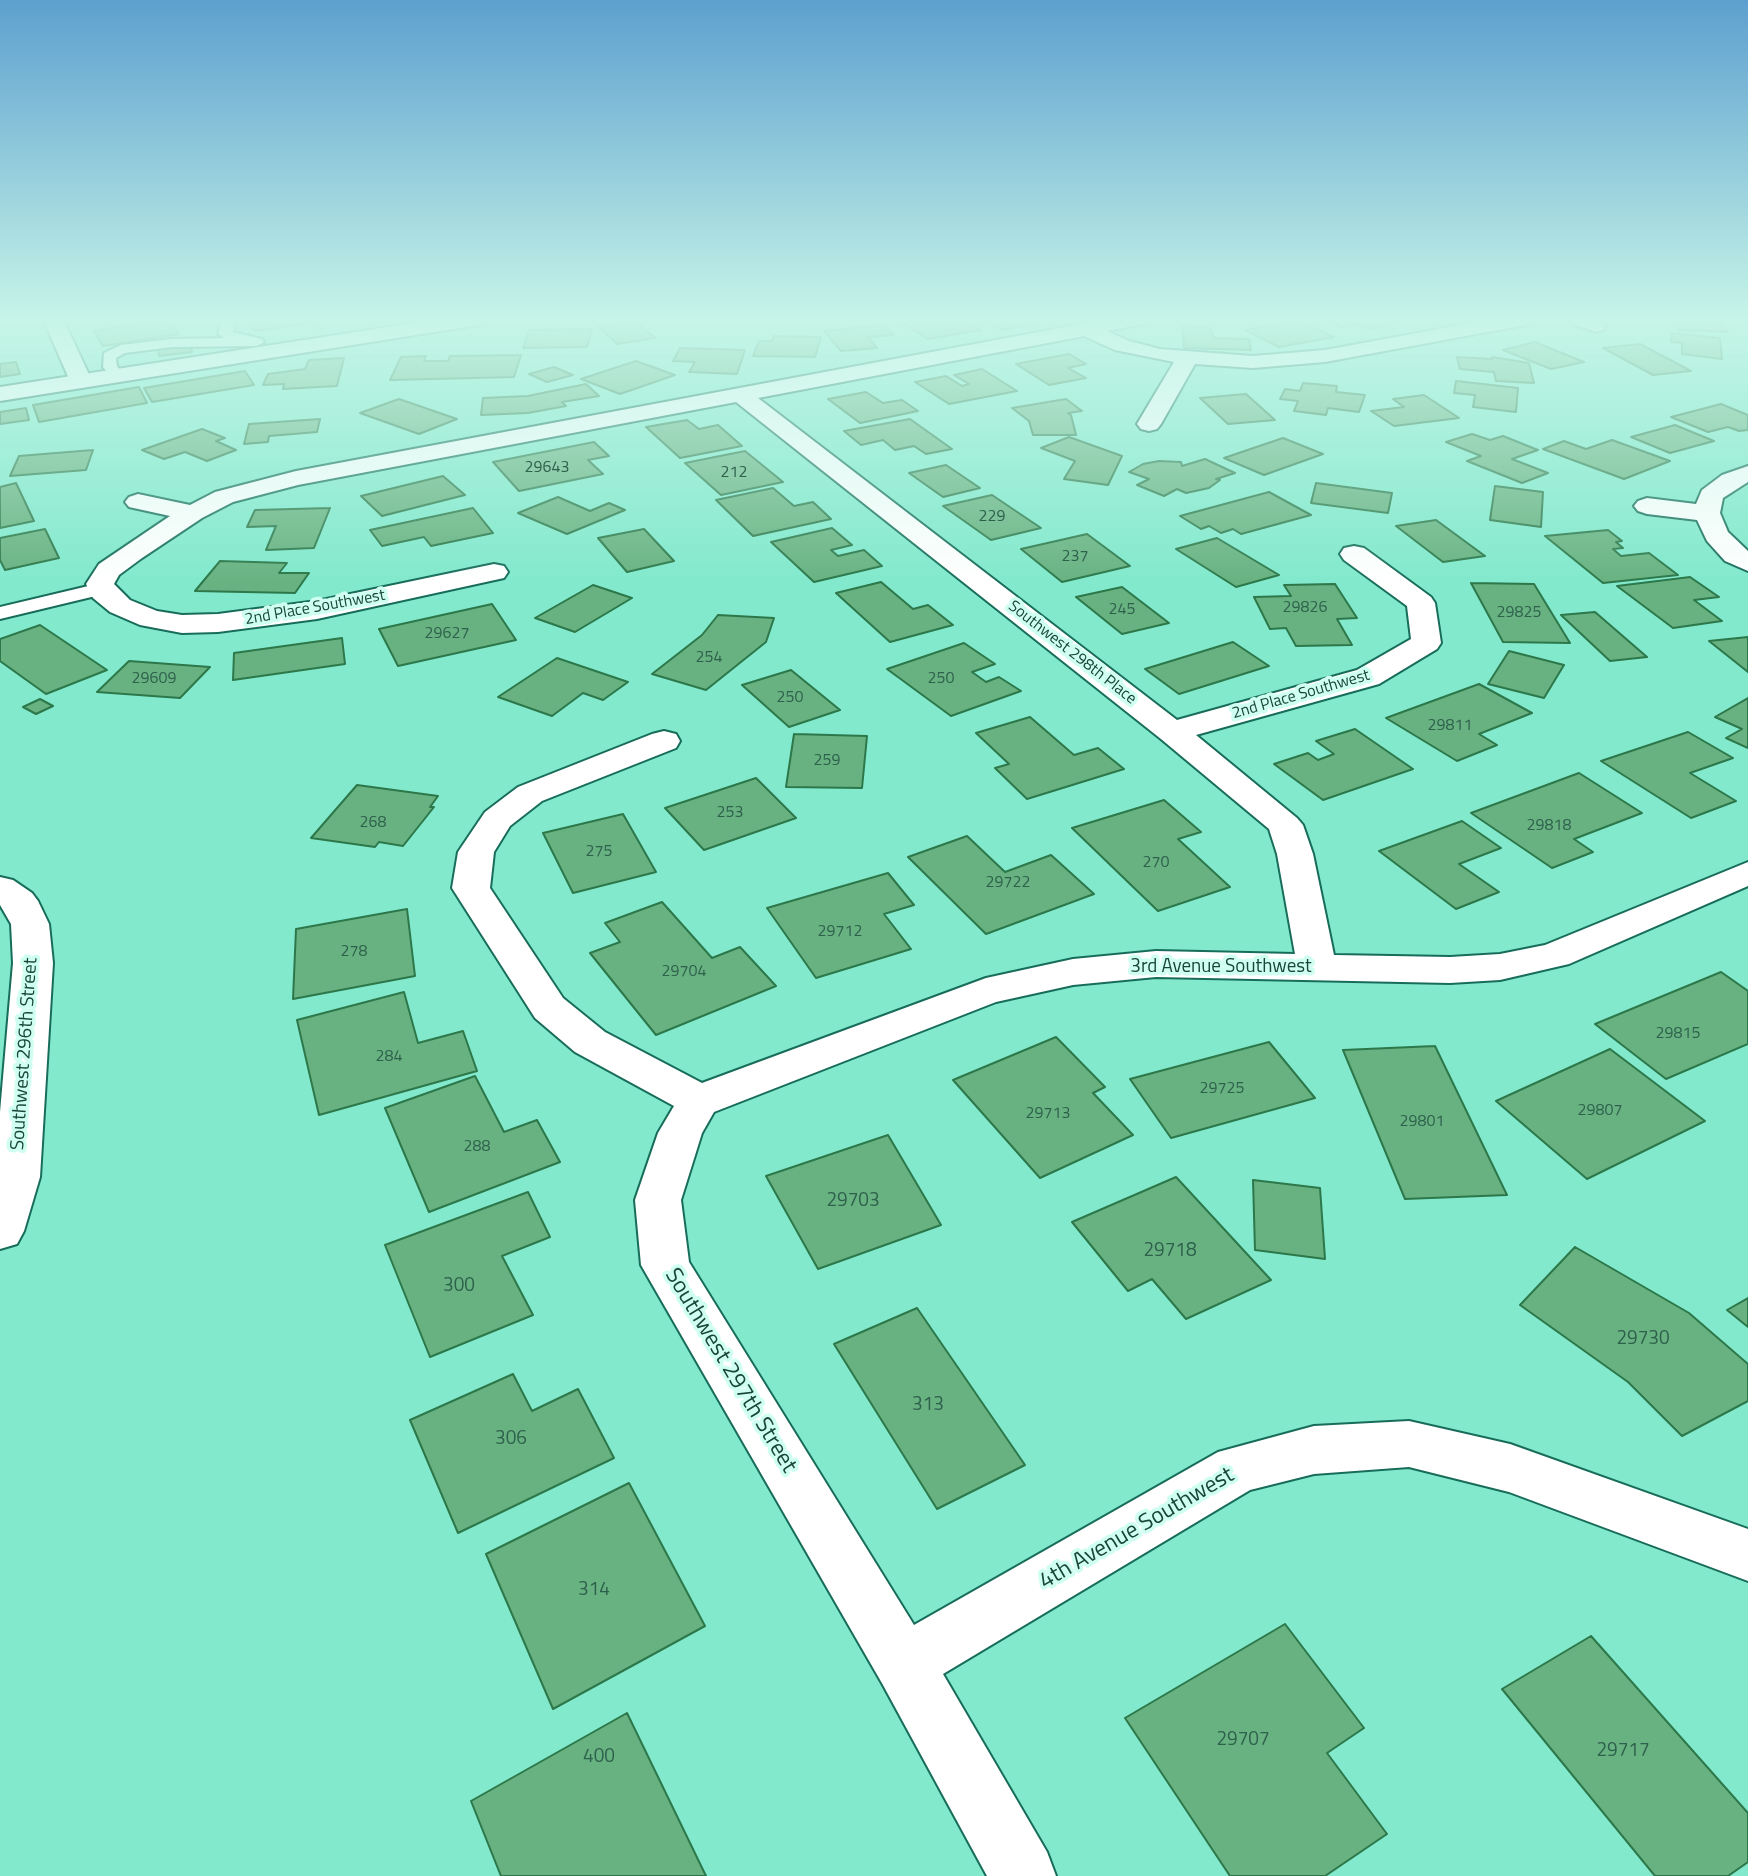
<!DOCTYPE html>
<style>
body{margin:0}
canvas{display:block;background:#82e9cc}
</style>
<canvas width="1748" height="1876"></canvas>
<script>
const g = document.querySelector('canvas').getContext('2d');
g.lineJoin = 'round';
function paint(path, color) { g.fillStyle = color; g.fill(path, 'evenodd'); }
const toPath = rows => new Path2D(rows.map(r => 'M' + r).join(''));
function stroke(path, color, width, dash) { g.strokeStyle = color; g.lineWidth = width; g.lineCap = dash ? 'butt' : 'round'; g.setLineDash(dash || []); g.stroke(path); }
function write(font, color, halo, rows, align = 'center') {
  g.font = font + ' "Titillium Web",sans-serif'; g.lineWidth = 7; g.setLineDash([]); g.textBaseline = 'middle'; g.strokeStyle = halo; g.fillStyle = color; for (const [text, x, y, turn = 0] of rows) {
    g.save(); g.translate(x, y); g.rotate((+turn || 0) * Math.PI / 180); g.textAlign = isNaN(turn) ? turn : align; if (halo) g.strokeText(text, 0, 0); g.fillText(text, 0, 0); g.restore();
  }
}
const building = toPath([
 [170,319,179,334,103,346,94,331,170,319],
 [247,319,314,319,316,322,255,331,247,319],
 [923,319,940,319,945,322,963,319,981,330,928,339,902,323,923,319],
 [982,319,1041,319,1030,321,1036,324,1002,330,982,319],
 [1324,319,1389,319,1399,323,1370,329,1358,324,1342,327,1324,319],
 [1670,319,1716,319,1728,332,1679,330,1670,319],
 [635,321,655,338,617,344,598,326,635,321],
 [1300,321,1334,337,1279,347,1245,330,1300,321],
 [884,325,894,335,868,337,877,348,841,351,824,331,884,325],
 [1182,326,1210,327,1214,338,1249,339,1251,350,1184,348,1182,326],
 [592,329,587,347,523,348,529,330,592,329],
 [1672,333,1720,338,1722,359,1682,354,1682,343,1671,342,1672,333],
 [774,336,821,337,815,357,753,356,759,341,772,341,774,336],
 [1535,342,1584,362,1551,369,1503,350,1535,342],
 [1640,344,1691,371,1653,375,1603,348,1640,344],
 [190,345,192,352,159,356,158,349,190,345],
 [680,348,745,350,737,374,689,372,695,362,673,361,680,348],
 [1069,354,1086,364,1068,368,1086,378,1049,385,1016,364,1069,354],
 [521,355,514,377,390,380,401,357,426,356,424,361,448,361,450,356,521,355],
 [1457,357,1492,359,1492,357,1529,363,1534,383,1496,381,1494,372,1460,369,1457,357],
 [344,358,337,386,283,389,284,384,263,385,268,374,305,369,309,360,344,358],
 [636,361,675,375,620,394,581,379,636,361],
 [16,362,20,374,0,377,0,364,16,362],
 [554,367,573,375,547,382,529,374,554,367],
 [982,369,1017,391,949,404,915,382,946,376,962,386,969,384,954,375,982,369],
 [245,371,254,385,152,402,144,388,245,371],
 [1456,381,1518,388,1516,412,1473,407,1475,395,1454,393,1456,381],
 [1303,383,1337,386,1336,392,1365,395,1359,412,1328,408,1326,415,1294,411,1298,401,1280,399,1285,389,1300,391,1303,383],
 [586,384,599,396,562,402,566,406,528,413,481,415,483,398,528,396,586,384],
 [139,387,147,403,39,422,33,405,139,387],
 [866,392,883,403,902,400,918,411,860,423,828,399,866,392],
 [1246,394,1275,420,1228,424,1200,398,1246,394],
 [1424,395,1459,418,1394,426,1371,411,1404,407,1393,399,1424,395],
 [399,399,457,419,419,434,360,413,399,399],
 [1066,399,1082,411,1068,413,1071,415,1076,435,1033,435,1029,421,1012,408,1066,399],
 [1721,404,1748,415,1748,430,1739,431,1728,427,1708,432,1671,417,1721,404],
 [26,408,29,420,0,424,0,412,26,408],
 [320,419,317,432,269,436,268,442,244,444,249,424,320,419],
 [910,419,952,449,926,454,914,446,895,450,883,440,861,445,844,431,910,419],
 [687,420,699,429,718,425,742,446,680,458,646,427,687,420],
 [1675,425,1714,441,1670,453,1631,437,1675,425],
 [202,429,225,438,216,441,236,450,207,461,185,452,164,459,142,450,202,429],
 [1472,434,1490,440,1503,436,1538,450,1512,459,1548,473,1522,483,1467,461,1481,456,1446,442,1472,434],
 [1069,437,1122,456,1108,485,1064,479,1075,461,1041,448,1069,437],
 [1283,438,1323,454,1264,475,1224,458,1283,438],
 [1612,440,1670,461,1624,479,1543,449,1564,441,1586,449,1612,440],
 [594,442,609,456,588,460,603,474,519,491,493,462,594,442],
 [93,450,86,470,10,476,19,456,93,450],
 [745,451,783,482,721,495,685,463,745,451],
 [1205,459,1235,473,1216,479,1220,480,1209,488,1186,493,1177,489,1164,496,1137,485,1149,479,1129,472,1143,464,1159,461,1181,462,1182,466,1205,459],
 [946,465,980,488,943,497,909,473,946,465],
 [443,476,465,495,382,516,361,496,443,476],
 [16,483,34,521,0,528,0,487,16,483],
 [1316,483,1392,493,1388,513,1311,503,1316,483],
 [1495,486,1543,492,1541,527,1490,520,1495,486],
 [773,488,794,506,813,502,831,519,753,536,716,500,773,488],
 [1269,492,1311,515,1241,534,1233,529,1221,533,1209,526,1201,529,1180,516,1269,492],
 [992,495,1041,528,991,540,943,506,992,495],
 [558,497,590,511,609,503,625,510,567,534,518,513,558,497],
 [330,508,314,548,266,550,276,526,247,527,255,510,330,508],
 [473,508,493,533,431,546,424,537,382,546,370,530,473,508],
 [1436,520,1485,556,1443,562,1396,526,1436,520],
 [832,528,852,545,831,550,838,556,864,550,882,566,814,582,771,542,832,528],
 [45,529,59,558,5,570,0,560,0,538,45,529],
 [644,529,674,561,627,572,598,538,644,529],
 [1608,530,1622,541,1616,542,1623,548,1613,549,1621,556,1649,553,1678,575,1603,583,1545,536,1608,530],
 [1087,534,1130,566,1062,582,1021,549,1087,534],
 [1217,538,1279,575,1236,587,1176,549,1217,538],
 [220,561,287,563,279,573,309,573,295,593,195,591,220,561],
 [1690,577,1719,597,1694,600,1722,621,1673,628,1617,586,1690,577],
 [881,582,913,609,928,605,953,625,890,642,836,593,881,582],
 [1471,583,1534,584,1570,643,1503,642,1471,583],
 [1335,584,1357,618,1337,619,1352,645,1296,646,1286,628,1270,629,1254,597,1291,596,1284,585,1335,584],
 [593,585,632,598,575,632,535,618,593,585],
 [1122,587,1169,623,1122,634,1076,597,1122,587],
 [492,604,516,640,398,666,379,629,492,604],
 [1595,612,1647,657,1610,661,1561,615,1595,612],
 [718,615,774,618,766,642,706,690,652,674,702,635,718,615],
 [40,625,107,670,46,694,0,661,0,639,40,625],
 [1748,637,1748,672,1709,641,1748,637],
 [342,638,345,664,233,680,234,653,342,638],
 [1233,642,1269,666,1179,694,1145,669,1233,642],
 [964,643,995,664,972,672,986,682,999,677,1021,691,951,716,887,669,964,643],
 [1509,651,1564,665,1544,698,1488,684,1509,651],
 [557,658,628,682,603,700,583,693,552,716,498,697,557,658],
 [129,661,210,667,180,698,97,692,129,661],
 [791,670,840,710,789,727,742,685,791,670],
 [1479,684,1532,713,1479,734,1497,745,1457,761,1386,718,1479,684],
 [1748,698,1748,748,1726,738,1742,729,1715,717,1748,698],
 [40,699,53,706,36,714,23,707,40,699],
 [1030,717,1074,755,1098,748,1124,769,1027,799,995,768,1009,764,976,733,1030,717],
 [1355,729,1413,769,1323,800,1274,764,1308,753,1318,760,1334,754,1316,741,1355,729],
 [1688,732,1733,758,1690,773,1736,801,1691,818,1601,761,1688,732],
 [794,734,867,736,862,788,786,787,794,734],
 [1579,773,1642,813,1574,839,1593,852,1552,868,1471,813,1579,773],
 [756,778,796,818,704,850,665,808,756,778],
 [357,785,438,796,430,807,434,807,403,846,379,842,375,847,311,838,357,785],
 [1164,800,1201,832,1178,839,1230,887,1158,911,1072,828,1164,800],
 [623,814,656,872,573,893,543,833,623,814],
 [1462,821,1501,848,1459,864,1499,892,1456,909,1379,851,1462,821],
 [967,836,1005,872,1051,855,1094,894,986,934,908,857,967,836],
 [888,873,914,905,884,914,911,949,816,978,767,908,888,873],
 [662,902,712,958,740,947,776,986,656,1035,590,953,620,942,605,923,662,902],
 [407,909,415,976,293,999,296,929,407,909],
 [1721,972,1748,991,1748,1044,1666,1079,1595,1024,1721,972],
 [404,992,418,1043,463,1031,477,1071,319,1115,297,1020,404,992],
 [1056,1037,1105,1087,1093,1093,1133,1135,1040,1178,953,1080,1056,1037],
 [1269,1042,1315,1098,1171,1138,1130,1079,1269,1042],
 [1435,1046,1507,1195,1405,1199,1343,1050,1435,1046],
 [1610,1049,1705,1121,1587,1179,1496,1101,1610,1049],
 [475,1076,504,1132,537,1120,560,1162,429,1212,385,1108,475,1076],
 [888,1135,941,1225,818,1269,766,1176,888,1135],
 [1176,1177,1271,1280,1186,1319,1152,1279,1128,1291,1072,1222,1176,1177],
 [1253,1180,1320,1188,1325,1259,1255,1250,1253,1180],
 [528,1192,550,1237,502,1256,533,1315,430,1357,385,1245,528,1192],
 [1575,1247,1689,1313,1748,1364,1748,1401,1682,1436,1628,1382,1520,1305,1575,1247],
 [1748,1298,1748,1327,1727,1310,1748,1298],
 [917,1308,1025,1465,937,1509,834,1344,917,1308],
 [513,1374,532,1411,578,1389,614,1458,458,1533,410,1420,513,1374],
 [629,1483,705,1626,553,1709,486,1554,629,1483],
 [1285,1624,1364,1728,1327,1753,1387,1834,1325,1876,1230,1876,1125,1718,1285,1624],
 [1591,1636,1748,1813,1748,1862,1728,1876,1655,1876,1502,1689,1591,1636],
 [627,1713,706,1876,501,1876,471,1801,627,1713]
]);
paint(building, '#68b281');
stroke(building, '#2c784a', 2);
const service = toPath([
 [222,319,236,319,233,332,262,339,264,342,257,346,172,347,125,353,116,358,117,366,124,375,117,379,112,378,103,367,104,353,121,345,172,339,225,338,218,334,222,319],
 [101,583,111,589,108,593,0,619,0,607,101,583]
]);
const minor = toPath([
 [43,319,63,319,92,381,89,386,81,388,73,386,70,381,43,319],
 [1108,319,1150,319,1147,323,1107,331,1129,341,1160,349,1253,356,1325,350,1493,319,1535,319,1532,323,1525,325,1325,362,1253,368,1195,364,1161,424,1157,429,1149,431,1141,429,1137,424,1174,362,1115,350,1084,336,758,398,1177,720,1357,670,1411,639,1407,606,1344,560,1340,554,1344,548,1354,546,1364,548,1431,597,1435,603,1441,643,1437,649,1379,684,1196,735,1297,818,1303,825,1313,854,1334,955,1450,957,1500,954,1545,945,1748,862,1748,886,1569,964,1500,980,1450,983,1156,977,1073,985,996,1002,714,1112,702,1133,681,1200,689,1262,914,1625,1218,1452,1314,1426,1409,1421,1510,1444,1748,1529,1748,1581,1509,1492,1409,1467,1314,1474,1250,1490,943,1674,1047,1852,1056,1876,987,1876,883,1685,641,1265,635,1200,658,1133,674,1106,575,1052,535,1018,452,888,458,852,485,812,518,787,652,734,664,731,676,734,680,741,676,748,542,801,510,826,494,852,490,888,563,998,605,1032,702,1083,986,978,1073,959,1156,951,1295,954,1277,854,1269,829,1161,739,736,402,298,485,233,502,202,518,142,558,119,575,114,584,130,600,157,611,182,615,218,614,317,601,494,564,504,566,508,572,504,578,317,619,218,632,182,633,140,625,110,612,93,598,86,584,99,564,170,516,129,507,125,502,129,497,138,494,190,505,215,492,296,471,1108,319],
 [1568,319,1596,319,1606,326,1603,330,1596,332,1571,323,1568,319],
 [1748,466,1748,482,1723,498,1720,513,1728,532,1748,551,1748,571,1725,561,1707,541,1697,520,1647,514,1638,511,1634,506,1638,501,1647,498,1696,504,1702,490,1722,475,1748,466],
 [0,877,13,880,32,893,38,901,49,924,53,963,40,1177,24,1231,17,1244,0,1249,0,1112,13,963,11,924,0,905,0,877]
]);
const tertiary = toPath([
 [440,319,488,319,485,323,478,325,0,401,0,387,440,319]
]);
stroke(service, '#186d5a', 4);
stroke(minor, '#186d5a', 4);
stroke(tertiary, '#186d5a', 4);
paint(service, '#fff');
paint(minor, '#fff');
paint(tertiary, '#fff');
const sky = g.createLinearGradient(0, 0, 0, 582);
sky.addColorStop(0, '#5da0cf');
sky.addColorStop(0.55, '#c7f5e8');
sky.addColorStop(1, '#c7f5e800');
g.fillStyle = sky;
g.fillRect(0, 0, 1748, 582);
write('16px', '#2e614c', null, [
 ["29643",547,468],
 ["212",734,473],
 ["229",992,517],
 ["237",1075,557],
 ["29826",1305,608],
 ["245",1122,610],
 ["29825",1519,613],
 ["29627",447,634],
 ["254",709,658],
 ["29609",154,679],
 ["250",941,679],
 ["250",790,698],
 ["29811",1450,726],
 ["259",827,761],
 ["253",730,813],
 ["268",373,823],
 ["29818",1549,826],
 ["275",599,852],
 ["270",1156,863],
 ["29722",1008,883],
 ["29712",840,932],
 ["278",354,952],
 ["29704",684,972],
 ["29815",1678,1034],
 ["284",389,1057],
 ["29725",1222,1089],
 ["29807",1600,1111],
 ["29713",1048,1114],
 ["29801",1422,1122],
 ["288",477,1147]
]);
write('16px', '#1a463a', '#cffff0', [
 ["2nd Place Southwest",315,608,-10],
 ["Southwest 298th Place",1072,653,38],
 ["2nd Place Southwest",1301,695,-16]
]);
write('19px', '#1a463a', '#cffff0', [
 ["3rd Avenue Southwest",1221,967],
 ["Southwest 296th Street",25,1054,-86]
]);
write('19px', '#2e614c', null, [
 ["29703",853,1201],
 ["29718",1170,1251],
 ["300",459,1286],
 ["29730",1643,1339],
 ["313",928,1405],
 ["306",511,1439],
 ["314",594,1590],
 ["29707",1243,1740],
 ["29717",1623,1751],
 ["400",599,1757]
]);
write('23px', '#1a463a', '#cffff0', [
 ["Southwest 297th Street",730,1371,59],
 ["4th Avenue Southwest",1137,1529,-30]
]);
</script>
